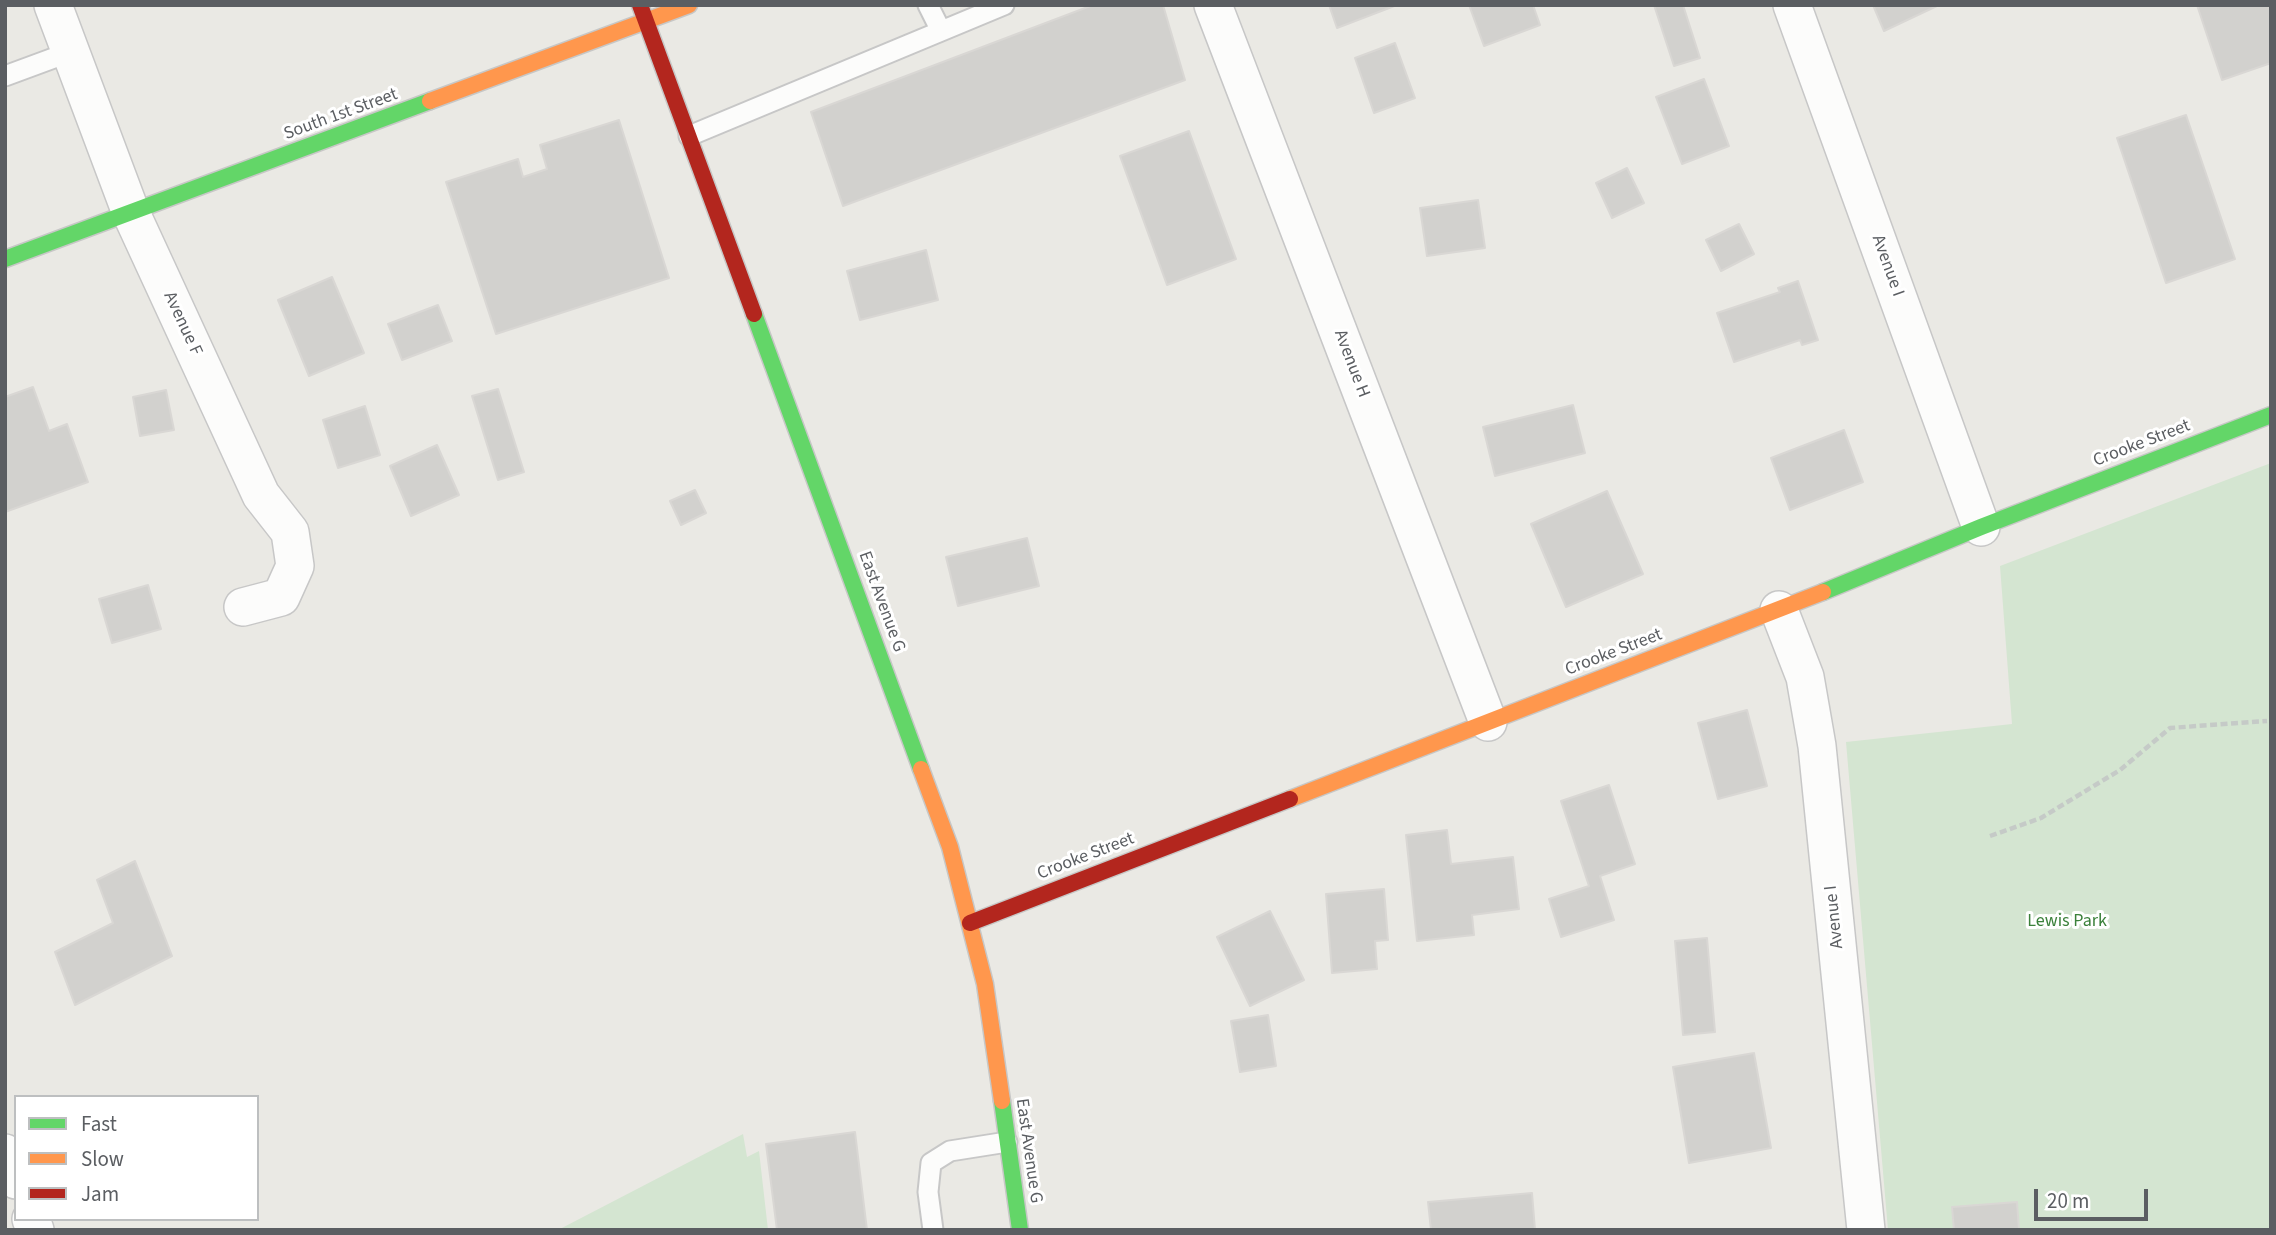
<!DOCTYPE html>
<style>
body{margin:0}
#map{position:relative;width:2276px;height:1235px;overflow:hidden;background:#eae9e4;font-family:"Source Sans 3",sans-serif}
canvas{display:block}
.frame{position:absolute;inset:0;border:7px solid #5b5e62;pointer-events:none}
.legend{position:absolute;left:14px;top:1095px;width:245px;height:126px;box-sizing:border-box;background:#fff;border:2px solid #bdbfc0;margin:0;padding:9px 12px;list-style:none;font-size:21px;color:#5b5e62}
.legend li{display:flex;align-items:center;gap:14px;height:35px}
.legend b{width:35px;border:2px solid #bdbfc0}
.scale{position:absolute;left:2034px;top:1189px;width:114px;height:32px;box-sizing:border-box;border:4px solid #5b5e62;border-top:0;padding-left:9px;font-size:21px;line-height:24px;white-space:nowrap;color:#5b5e62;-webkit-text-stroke:5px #fff;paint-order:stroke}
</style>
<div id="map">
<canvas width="2276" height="1235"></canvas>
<div class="frame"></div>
<ul class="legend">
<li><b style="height:9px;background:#63d668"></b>Fast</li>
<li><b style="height:9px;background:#ff974d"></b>Slow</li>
<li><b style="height:9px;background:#b3261e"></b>Jam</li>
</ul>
<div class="scale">20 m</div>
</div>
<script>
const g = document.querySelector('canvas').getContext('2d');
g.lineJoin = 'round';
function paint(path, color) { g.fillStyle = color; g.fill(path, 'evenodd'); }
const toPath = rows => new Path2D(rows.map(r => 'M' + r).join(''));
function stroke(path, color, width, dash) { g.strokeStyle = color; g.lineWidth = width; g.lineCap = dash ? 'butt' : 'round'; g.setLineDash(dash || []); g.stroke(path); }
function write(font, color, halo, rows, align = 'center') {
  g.font = font + ' "Source Sans 3",sans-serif'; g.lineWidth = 6; g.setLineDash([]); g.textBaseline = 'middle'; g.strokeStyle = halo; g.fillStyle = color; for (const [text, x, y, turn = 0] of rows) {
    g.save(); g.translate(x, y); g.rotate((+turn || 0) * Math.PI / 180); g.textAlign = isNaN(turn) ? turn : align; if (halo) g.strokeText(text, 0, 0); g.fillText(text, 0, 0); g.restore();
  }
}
paint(toPath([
 [2271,463,2271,1230,1888,1230,1846,742,2012,724,2000,566],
 [743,1134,747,1157,759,1151,768,1230,558,1230]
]), '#d4e5d1');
const building = toPath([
 [1093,5,1163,5,1185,80,843,206,811,112,1093,5],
 [1329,5,1397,5,1337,28,1329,5],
 [1469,5,1533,5,1540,25,1484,46,1469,5],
 [1654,5,1683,5,1700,58,1674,66,1654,5],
 [1873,5,1939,5,1884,31,1873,5],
 [2197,5,2271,5,2271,63,2222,80,2197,5],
 [1395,43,1415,98,1374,113,1355,58,1395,43],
 [1704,79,1729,146,1682,164,1656,97,1704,79],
 [2186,115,2235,259,2166,283,2117,138,2186,115],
 [619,120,669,278,496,334,446,182,518,159,523,177,547,169,540,145,619,120],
 [1189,131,1236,259,1167,285,1120,156,1189,131],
 [1627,168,1644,203,1612,218,1596,183,1627,168],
 [1478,200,1485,248,1427,256,1420,208,1478,200],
 [1739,224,1754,254,1721,271,1706,240,1739,224],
 [926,250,938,300,860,320,847,271,926,250],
 [332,277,364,353,309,376,278,300,332,277],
 [1798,281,1818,340,1802,345,1800,340,1734,362,1717,313,1780,292,1778,288,1798,281],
 [438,305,452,341,402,360,388,324,438,305],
 [33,387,49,431,67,424,88,482,5,512,5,397,33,387],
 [498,389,524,472,498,480,472,396,498,389],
 [166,390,174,430,140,436,133,397,166,390],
 [1573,405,1585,453,1495,476,1483,427,1573,405],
 [365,406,380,455,338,468,323,420,365,406],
 [1844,430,1863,482,1790,510,1771,458,1844,430],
 [437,445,459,495,411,516,390,466,437,445],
 [695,490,706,513,681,525,670,501,695,490],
 [1607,491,1643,574,1566,607,1531,524,1607,491],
 [1027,538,1039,586,958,606,946,557,1027,538],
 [148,585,161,629,112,643,99,599,148,585],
 [1747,710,1767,786,1718,799,1698,723,1747,710],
 [1609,785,1635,864,1600,876,1614,920,1561,937,1549,899,1589,886,1561,801,1609,785],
 [1447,830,1451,864,1513,857,1519,909,1472,915,1474,935,1417,941,1406,835,1447,830],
 [135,861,172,956,75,1005,55,952,113,923,97,880,135,861],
 [1384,889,1388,940,1375,941,1377,969,1332,973,1326,894,1384,889],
 [1270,911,1304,980,1250,1006,1217,937,1270,911],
 [1707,938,1715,1032,1683,1035,1675,941,1707,938],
 [1268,1015,1276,1066,1240,1072,1231,1021,1268,1015],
 [1754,1053,1771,1148,1689,1163,1673,1067,1754,1053],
 [855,1132,867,1230,777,1230,766,1144,855,1132],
 [1532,1193,1535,1230,1431,1230,1428,1202,1532,1193],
 [2017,1202,2019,1230,1954,1230,1952,1207,2017,1202]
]);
paint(building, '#d2d1ce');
stroke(building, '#d9d7d4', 2);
const lane = toPath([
 [928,5,941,31],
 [5,76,70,52],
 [689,136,1004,5],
 [933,1230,928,1192,931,1163,950,1151,1007,1142]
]);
const street = toPath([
 [53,5,131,213,261,495,290,532,295,566,281,597,243,607],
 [1213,5,1488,722],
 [1792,5,1981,527],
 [1779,610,1805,677,1817,746,1866,1230],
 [5,1153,16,1180],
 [31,1219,35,1230]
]);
const fast = toPath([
 [5,259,430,101],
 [754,314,921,769],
 [1823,592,1981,527,2271,415],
 [1002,1101,1020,1230]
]);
const slow = toPath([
 [430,101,689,5],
 [921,769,950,847,985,984,1002,1101],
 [1290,799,1823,592]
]);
const jam = toPath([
 [640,5,754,314],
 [970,923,1290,799]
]);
stroke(lane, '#c7c7c7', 23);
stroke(street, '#c7c7c7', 40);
stroke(fast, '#c7c7c6', 19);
stroke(slow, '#c7c7c6', 19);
stroke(jam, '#c7c7c6', 19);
stroke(toPath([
 [1990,836,2041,818,2120,770,2170,728,2267,721]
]), '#c5cac7', 4.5, [7, 3.5]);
stroke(lane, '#fcfcfb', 19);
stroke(street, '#fcfcfb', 37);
stroke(fast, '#63d668', 16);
stroke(slow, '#ff974d', 16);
stroke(jam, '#b3261e', 16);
write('18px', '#5b5e62', '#fff', [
 ["South 1st Street",341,115,-20],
 ["Avenue I",1887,266,70],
 ["Avenue F",182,324,65],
 ["Avenue H",1351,364,69],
 ["Crooke Street",2142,444,-21],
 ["East Avenue G",881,602,70],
 ["Crooke Street",1614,653,-21],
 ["Crooke Street",1086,857,-21],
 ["Avenue I",1835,917,-96],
 ["East Avenue G",1028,1151,82]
]);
write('18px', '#3b813b', '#fff', [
 ["Lewis Park",2067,922]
]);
</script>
